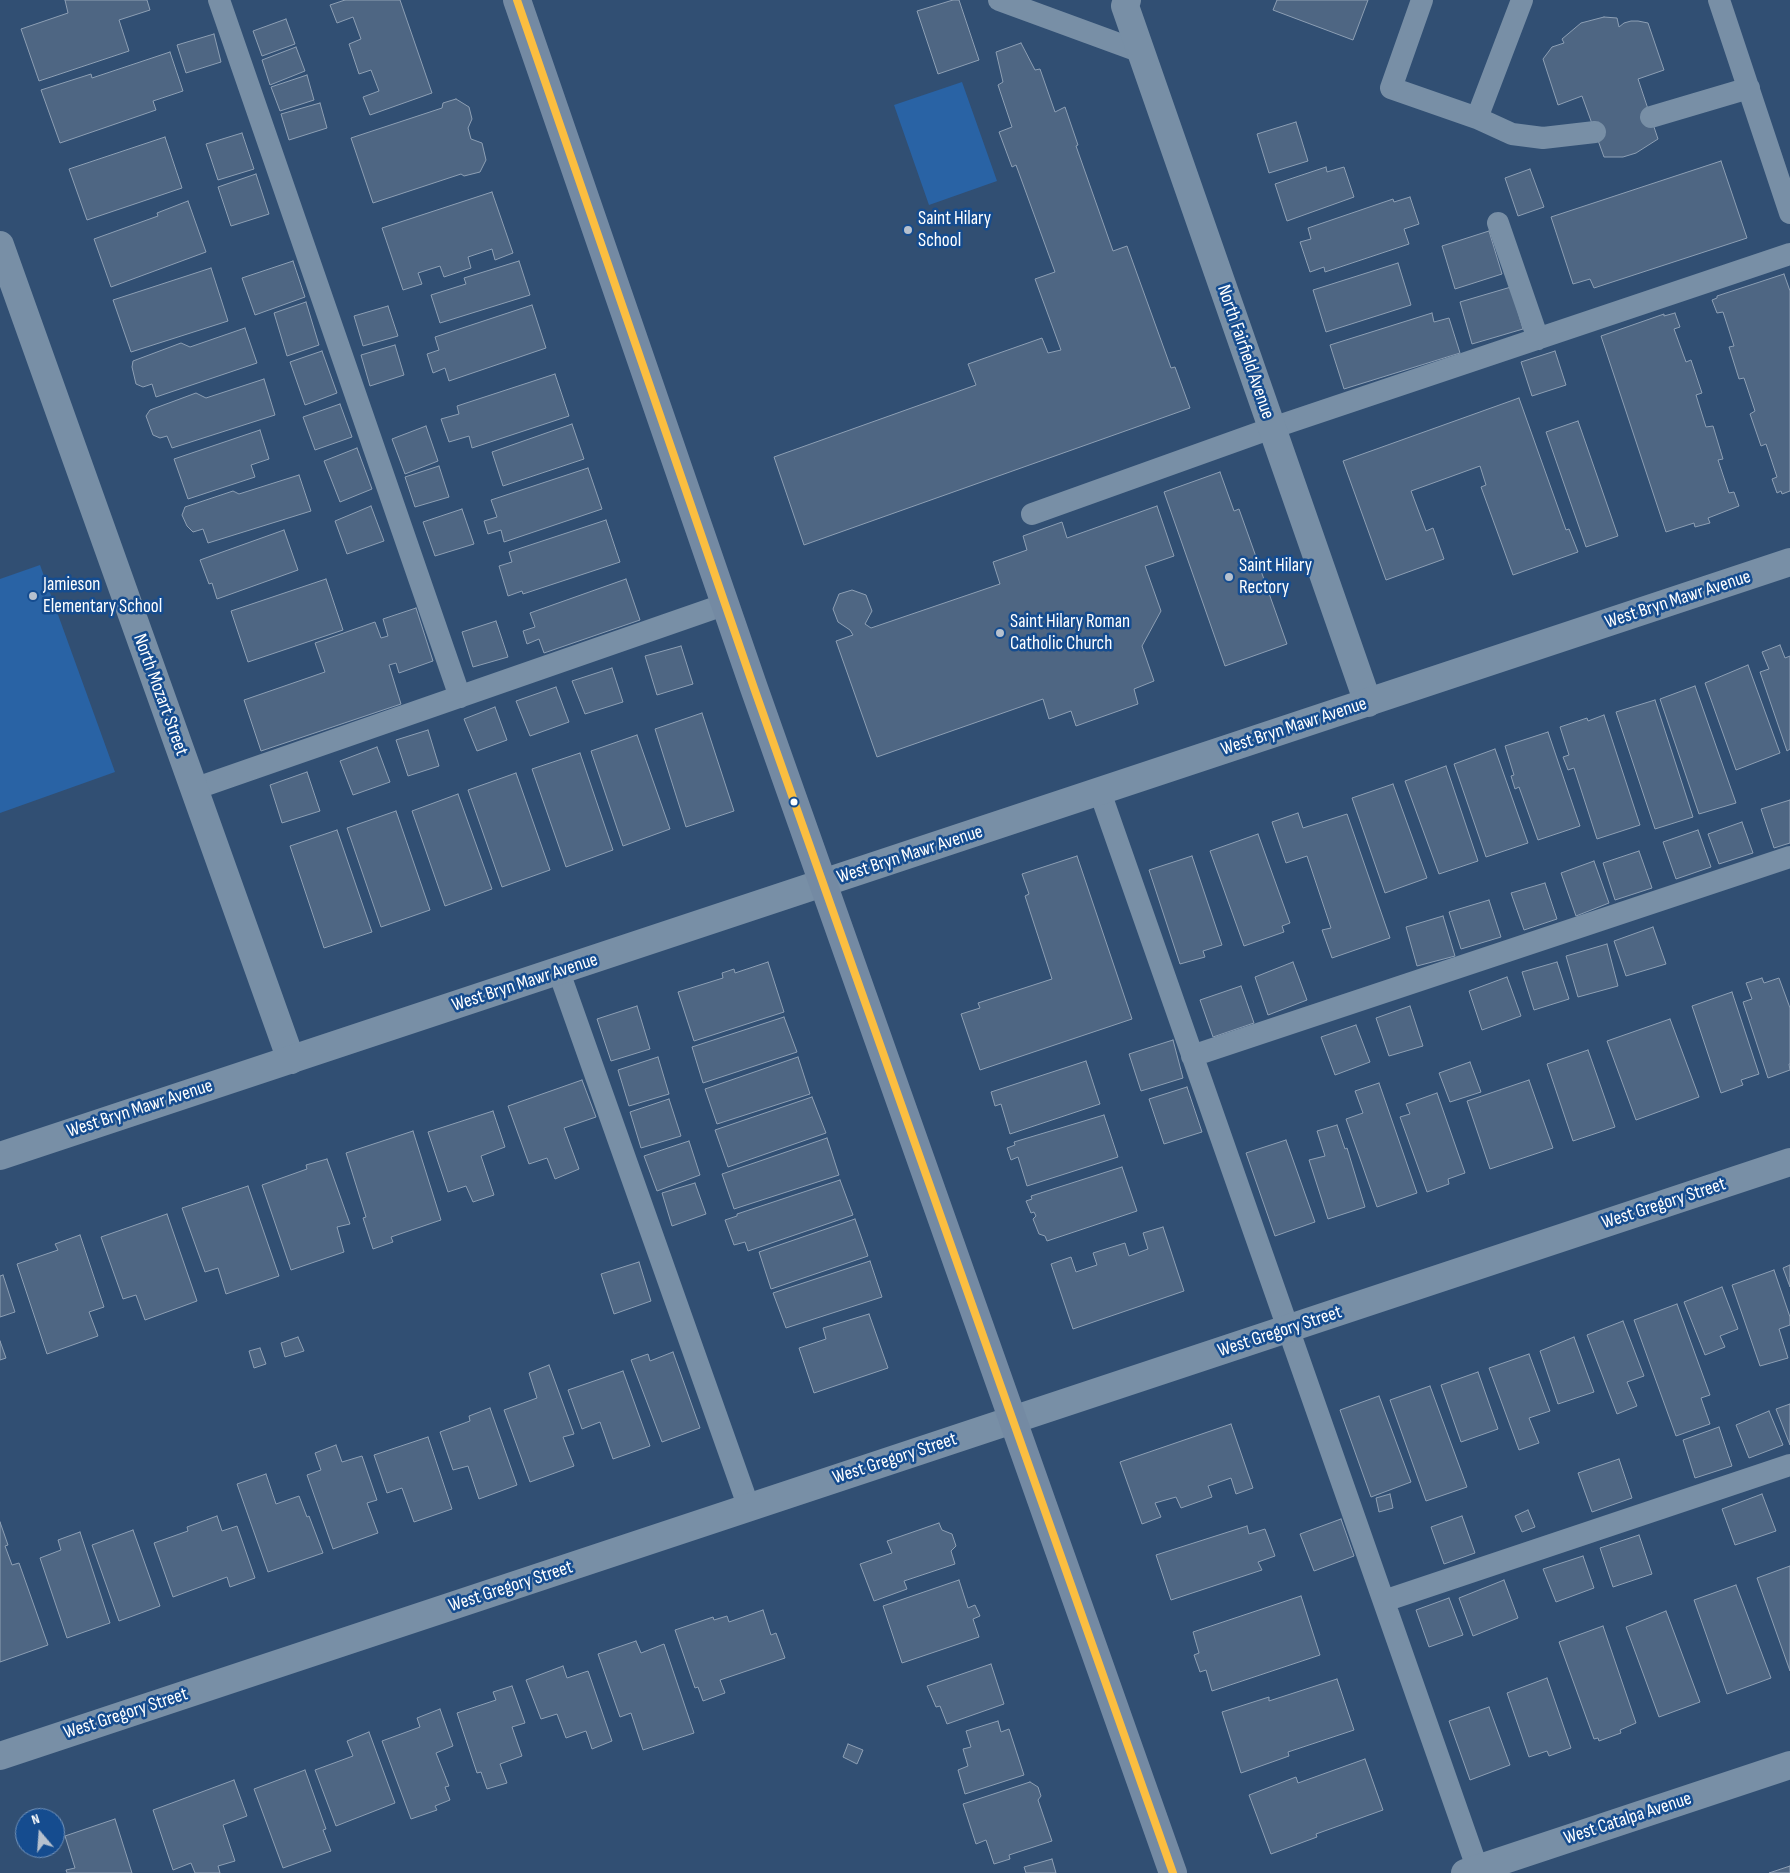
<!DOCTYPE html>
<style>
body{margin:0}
#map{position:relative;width:1790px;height:1873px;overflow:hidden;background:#314f73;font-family:"Sofia Sans Condensed",sans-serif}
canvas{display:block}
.north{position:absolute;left:15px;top:1808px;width:50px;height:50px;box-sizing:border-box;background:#154c8f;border:1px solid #7394bc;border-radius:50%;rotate:342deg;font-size:14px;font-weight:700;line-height:20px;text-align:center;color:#fff}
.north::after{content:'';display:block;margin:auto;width:18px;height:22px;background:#b7c1ce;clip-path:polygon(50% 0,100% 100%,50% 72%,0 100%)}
</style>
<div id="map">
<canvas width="1790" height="1873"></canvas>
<div class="north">N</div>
</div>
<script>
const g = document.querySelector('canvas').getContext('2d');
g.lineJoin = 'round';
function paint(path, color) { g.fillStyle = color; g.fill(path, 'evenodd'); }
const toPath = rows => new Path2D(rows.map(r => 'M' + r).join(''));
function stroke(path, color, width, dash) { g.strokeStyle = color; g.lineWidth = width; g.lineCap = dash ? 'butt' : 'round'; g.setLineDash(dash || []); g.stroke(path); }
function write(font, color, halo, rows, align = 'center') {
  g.font = font + ' "Sofia Sans Condensed",sans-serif'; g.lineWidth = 5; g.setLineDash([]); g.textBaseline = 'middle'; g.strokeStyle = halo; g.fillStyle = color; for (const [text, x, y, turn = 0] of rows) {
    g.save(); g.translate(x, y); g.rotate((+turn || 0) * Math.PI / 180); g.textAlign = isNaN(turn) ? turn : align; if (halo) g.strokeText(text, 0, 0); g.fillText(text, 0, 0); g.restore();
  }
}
paint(toPath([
 [962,82,997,181,929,205,894,105],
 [40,565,115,772,0,813,0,579]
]), '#2963a5');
const building = toPath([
 [65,0,147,0,150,10,119,20,129,51,39,81,21,29,68,13,65,0],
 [345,0,400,0,432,93,370,115,363,97,379,91,371,70,359,74,349,44,361,39,353,17,337,23,330,5,345,0],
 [953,0,959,0,979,60,938,74,917,11,953,0],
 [1277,0,1368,0,1353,40,1273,10,1277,0],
 [1604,17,1617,18,1619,27,1624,23,1631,21,1638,21,1648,23,1664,70,1638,79,1658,139,1636,153,1623,157,1604,157,1582,96,1558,105,1543,59,1552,47,1564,43,1562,39,1581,23,1604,17],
 [286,19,295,44,262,56,253,31,286,19],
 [214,34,221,62,186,73,177,45,214,34],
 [1021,43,1035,70,1040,69,1055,112,1065,107,1078,145,1076,146,1113,251,1127,246,1171,368,1175,367,1190,408,804,545,774,457,976,385,968,364,1042,338,1048,353,1061,350,1035,279,1055,272,1016,165,1012,167,999,132,1012,127,998,85,1003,82,996,52,1021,43],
 [296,47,305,71,270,85,262,60,296,47],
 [170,52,183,91,153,101,156,110,60,143,41,90,91,74,92,78,170,52],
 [307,75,314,100,280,111,271,87,307,75],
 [456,99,469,107,472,119,468,128,471,139,482,143,486,160,480,172,464,176,461,174,373,203,351,138,442,108,443,103,456,99],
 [320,103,327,128,289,140,281,114,320,103],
 [1296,122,1308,161,1269,173,1257,134,1296,122],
 [242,133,254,169,218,180,206,144,242,133],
 [165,137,182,188,87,220,69,169,165,137],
 [1721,161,1747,238,1594,288,1590,279,1573,284,1551,217,1721,161],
 [1326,167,1327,172,1344,167,1354,197,1287,221,1275,184,1326,167],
 [1530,169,1544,207,1518,216,1505,178,1530,169],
 [256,174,269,214,231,226,218,187,256,174],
 [492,192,513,253,495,260,492,249,468,257,471,268,444,277,440,266,418,273,422,284,403,290,382,228,492,192],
 [1410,197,1419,224,1404,229,1409,244,1325,272,1324,267,1310,272,1300,242,1311,239,1308,228,1393,199,1394,202,1410,197],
 [188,201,206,252,111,287,94,239,158,216,157,213,188,201],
 [1489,231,1502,274,1455,289,1442,246,1489,231],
 [293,261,305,297,255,315,242,278,293,261],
 [519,261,530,295,440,323,431,295,466,284,464,278,519,261],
 [1398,263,1411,305,1326,332,1313,290,1398,263],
 [211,268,228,321,131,352,113,300,211,268],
 [1784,274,1790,291,1790,491,1782,494,1781,491,1777,493,1772,479,1777,477,1766,444,1761,446,1750,414,1755,411,1744,378,1739,379,1729,347,1734,346,1723,312,1717,313,1712,300,1717,298,1717,296,1784,274],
 [1511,287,1523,329,1472,344,1460,302,1511,287],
 [306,302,319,345,287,356,274,313,306,302],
 [532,305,546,348,449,381,445,368,433,373,427,354,439,350,435,337,532,305],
 [388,306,398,336,363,346,354,316,388,306],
 [1432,313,1434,322,1449,318,1460,353,1344,389,1330,345,1432,313],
 [1675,313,1680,327,1674,329,1686,362,1691,360,1702,393,1696,395,1706,427,1713,426,1723,459,1718,460,1729,493,1734,492,1739,506,1708,518,1710,523,1695,527,1694,523,1666,532,1601,336,1664,314,1664,316,1675,313],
 [245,328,257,363,156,397,152,384,143,387,136,384,132,367,133,361,181,343,190,347,245,328],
 [395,345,404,375,370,386,361,355,395,345],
 [322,351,337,393,305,405,290,362,322,351],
 [1555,351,1566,385,1532,396,1521,362,1555,351],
 [555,374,569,416,472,448,469,436,449,442,441,419,459,414,457,406,555,374],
 [264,379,275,415,172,448,167,436,160,438,153,435,146,416,150,410,196,393,206,398,264,379],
 [1519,398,1566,530,1569,529,1578,552,1513,575,1481,487,1486,485,1480,466,1411,491,1426,531,1433,528,1444,559,1386,580,1343,461,1519,398],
 [340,404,352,437,315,450,303,417,340,404],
 [1578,421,1618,536,1586,547,1546,432,1578,421],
 [572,424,584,459,503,486,492,452,572,424],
 [426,426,438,461,405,474,392,439,426,426],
 [260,430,269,459,251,465,255,477,188,499,174,459,260,430],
 [357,448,372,489,340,502,324,461,357,448],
 [439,466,449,497,415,507,405,477,439,466],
 [588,468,602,509,504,542,501,530,488,534,484,521,497,517,491,500,588,468],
 [1220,472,1234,511,1239,509,1287,644,1225,666,1164,492,1220,472],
 [299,475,311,511,208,543,203,529,193,532,187,526,182,515,185,507,233,491,239,494,299,475],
 [371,506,384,541,347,554,335,521,371,506],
 [1157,506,1174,556,1145,566,1161,611,1142,646,1154,681,1134,689,1138,704,1076,726,1071,711,1049,719,1043,699,877,757,836,641,853,635,850,630,838,622,833,609,839,594,852,590,866,595,872,611,865,624,871,628,1000,584,993,562,1027,550,1023,536,1062,522,1067,538,1157,506],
 [462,509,474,544,435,556,423,522,462,509],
 [606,520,620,562,523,594,522,591,508,596,499,566,512,562,509,552,606,520],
 [284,530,298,570,217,599,212,583,209,584,200,560,284,530],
 [326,579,343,630,248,662,231,611,326,579],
 [626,579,640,620,544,653,539,639,527,644,523,631,535,627,530,613,626,579],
 [416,608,433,661,399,673,396,663,389,665,401,704,261,751,244,700,325,672,315,643,375,622,381,638,388,636,383,619,416,608],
 [496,621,508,657,473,667,462,632,496,621],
 [1780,645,1785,658,1790,656,1790,749,1787,751,1760,672,1769,669,1762,652,1780,645],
 [681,646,693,684,657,695,645,656,681,646],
 [1748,665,1780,753,1736,770,1705,683,1748,665],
 [612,668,623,702,585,714,572,681,612,668],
 [1695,686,1736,803,1699,814,1660,699,1695,686],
 [556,687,569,722,530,736,516,701,556,687],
 [1655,700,1693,817,1655,829,1616,712,1655,700],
 [495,707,507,740,477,751,464,719,495,707],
 [702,713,734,811,686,827,655,729,702,713],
 [1604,715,1640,825,1597,839,1574,768,1568,770,1563,757,1569,755,1560,727,1587,718,1588,721,1604,715],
 [428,730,439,766,408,776,396,740,428,730],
 [1548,732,1580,826,1538,840,1519,787,1515,789,1511,776,1514,775,1505,746,1548,732],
 [637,735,670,829,623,846,591,751,637,735],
 [377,747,390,782,353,795,340,761,377,747],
 [1495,749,1528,843,1486,857,1454,764,1495,749],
 [580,753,613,850,566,867,532,769,580,753],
 [1446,766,1478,861,1439,874,1405,781,1446,766],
 [307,772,320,811,282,823,270,785,307,772],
 [516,773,550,870,502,887,468,790,516,773],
 [1393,784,1427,878,1385,893,1352,798,1393,784],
 [458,794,492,889,445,906,412,811,458,794],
 [1790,800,1790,843,1774,848,1761,809,1790,800],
 [396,811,430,910,381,927,347,828,396,811],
 [1298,813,1303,828,1347,814,1390,938,1332,958,1322,930,1331,928,1307,856,1286,863,1272,822,1298,813],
 [1742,822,1753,853,1719,864,1708,834,1742,822],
 [337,830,372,932,324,948,290,846,337,830],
 [1698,830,1711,867,1676,879,1663,842,1698,830],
 [1258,834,1290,923,1282,926,1284,932,1244,946,1210,851,1258,834],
 [1639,851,1652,888,1615,900,1603,863,1639,851],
 [1077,856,1132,1019,980,1070,961,1014,980,1008,978,1003,1052,979,1025,896,1029,894,1022,874,1077,856],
 [1192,856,1222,945,1203,951,1205,957,1180,964,1149,870,1192,856],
 [1594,861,1609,903,1576,916,1561,873,1594,861],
 [1545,883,1557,919,1524,930,1511,893,1545,883],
 [1489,900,1501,937,1461,949,1449,912,1489,900],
 [1443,916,1455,956,1417,966,1406,927,1443,916],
 [1653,927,1666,964,1626,976,1614,941,1653,927],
 [1607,944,1618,986,1578,997,1566,956,1607,944],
 [768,962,784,1012,694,1041,678,992,723,978,722,973,734,969,735,973,768,962],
 [1293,962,1307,1000,1268,1015,1255,977,1293,962],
 [1557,962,1569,999,1534,1010,1522,972,1557,962],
 [1507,977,1521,1016,1482,1030,1469,991,1507,977],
 [1762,978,1764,983,1779,978,1790,1008,1790,1064,1789,1064,1790,1070,1768,1078,1743,1002,1752,999,1746,983,1762,978],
 [1241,986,1254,1023,1213,1037,1200,1000,1241,986],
 [1732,992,1759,1074,1741,1080,1743,1085,1721,1093,1692,1006,1732,992],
 [637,1006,650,1049,611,1061,597,1019,637,1006],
 [1410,1006,1423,1046,1389,1056,1376,1018,1410,1006],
 [784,1017,797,1052,703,1083,692,1047,784,1017],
 [1670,1019,1699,1097,1636,1120,1607,1041,1670,1019],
 [1356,1025,1370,1062,1335,1075,1321,1037,1356,1025],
 [1173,1040,1183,1078,1141,1091,1129,1054,1173,1040],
 [1588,1050,1615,1127,1573,1141,1547,1064,1588,1050],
 [658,1057,669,1094,629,1106,618,1070,658,1057],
 [798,1057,810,1094,717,1124,705,1089,798,1057],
 [1086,1061,1100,1104,1010,1134,1001,1104,995,1106,991,1092,1086,1061],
 [1470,1062,1481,1092,1450,1102,1439,1073,1470,1062],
 [582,1080,596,1117,564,1128,579,1169,555,1179,547,1158,529,1164,508,1106,582,1080],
 [1529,1080,1553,1148,1490,1169,1467,1101,1529,1080],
 [1379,1083,1417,1193,1377,1207,1346,1119,1363,1113,1355,1091,1379,1083],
 [1187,1087,1202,1132,1164,1144,1149,1099,1187,1087],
 [1437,1093,1465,1173,1448,1179,1449,1184,1427,1192,1400,1117,1410,1114,1406,1104,1437,1093],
 [812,1097,826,1133,728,1167,715,1130,812,1097],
 [669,1099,681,1136,641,1148,630,1112,669,1099],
 [493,1111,505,1147,481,1156,494,1195,473,1202,466,1186,448,1192,428,1132,493,1111],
 [1104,1115,1118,1157,1027,1186,1018,1157,1011,1160,1007,1148,1015,1145,1014,1142,1104,1115],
 [1337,1125,1345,1149,1347,1148,1365,1207,1328,1219,1309,1160,1325,1156,1317,1131,1337,1125],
 [413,1131,441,1220,391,1237,393,1242,373,1249,363,1218,366,1217,346,1153,413,1131],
 [827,1138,839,1175,734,1209,722,1174,827,1138],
 [1286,1140,1315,1222,1275,1236,1246,1153,1286,1140],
 [689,1141,700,1175,657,1191,644,1156,689,1141],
 [327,1159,350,1224,337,1227,344,1252,291,1270,262,1185,307,1169,306,1165,327,1159],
 [1122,1167,1137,1211,1047,1241,1045,1236,1039,1234,1033,1219,1036,1216,1034,1212,1031,1213,1026,1201,1032,1199,1031,1196,1122,1167],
 [840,1180,853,1215,748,1251,745,1242,734,1245,725,1220,737,1216,737,1214,840,1180],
 [695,1183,706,1214,672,1226,662,1193,695,1183],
 [248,1186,279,1276,226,1294,218,1268,205,1272,182,1208,248,1186],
 [167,1214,197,1301,145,1320,136,1295,123,1299,101,1237,167,1214],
 [855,1219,868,1256,771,1289,759,1252,855,1219],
 [1163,1227,1184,1291,1073,1329,1051,1264,1071,1257,1076,1272,1097,1265,1093,1253,1125,1243,1129,1256,1148,1249,1143,1233,1163,1227],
 [80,1235,104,1307,89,1312,98,1336,47,1354,17,1264,58,1250,55,1244,80,1235],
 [870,1261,882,1297,786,1328,773,1293,870,1261],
 [639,1262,651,1301,614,1314,601,1274,639,1262],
 [1790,1265,1790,1287,1783,1268,1790,1265],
 [1774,1270,1790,1317,1790,1325,1779,1329,1788,1358,1760,1366,1732,1285,1774,1270],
 [3,1275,15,1312,0,1317,0,1276,3,1275],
 [1722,1287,1738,1329,1720,1336,1725,1347,1705,1355,1684,1302,1722,1287],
 [1677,1304,1710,1395,1701,1398,1710,1424,1676,1436,1634,1320,1677,1304],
 [869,1314,888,1368,814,1393,799,1348,826,1339,823,1328,869,1314],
 [1623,1321,1644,1376,1627,1382,1637,1406,1617,1414,1587,1335,1623,1321],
 [298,1337,304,1351,285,1357,281,1343,298,1337],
 [1574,1337,1594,1392,1558,1404,1540,1351,1574,1337],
 [0,1341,6,1358,0,1360,0,1341],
 [260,1348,266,1364,254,1368,249,1351,260,1348],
 [673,1352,700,1428,662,1442,631,1360,648,1354,650,1361,673,1352],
 [1529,1354,1550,1411,1529,1418,1539,1443,1519,1450,1489,1368,1529,1354],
 [549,1365,574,1434,563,1437,574,1466,530,1482,504,1410,537,1398,529,1373,549,1365],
 [623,1371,650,1446,613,1459,600,1422,582,1429,568,1390,623,1371],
 [1478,1372,1498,1429,1461,1442,1441,1385,1478,1372],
 [1430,1386,1467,1487,1426,1501,1390,1400,1430,1386],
 [1379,1396,1411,1482,1371,1497,1340,1410,1379,1396],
 [1790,1404,1790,1445,1776,1409,1790,1404],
 [490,1408,517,1485,479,1499,468,1466,453,1470,440,1432,470,1421,469,1416,490,1408],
 [1769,1411,1783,1445,1749,1458,1736,1425,1769,1411],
 [1231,1424,1253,1488,1236,1494,1231,1478,1208,1486,1212,1497,1181,1508,1176,1497,1155,1503,1161,1517,1142,1524,1120,1462,1231,1424],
 [1719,1427,1732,1466,1695,1478,1683,1440,1719,1427],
 [428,1437,452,1509,414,1522,402,1488,387,1493,374,1455,428,1437],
 [336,1445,342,1462,362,1456,377,1500,367,1503,378,1533,333,1549,307,1475,321,1470,315,1453,336,1445],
 [1619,1459,1632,1498,1592,1512,1578,1473,1619,1459],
 [266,1474,276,1504,299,1496,307,1517,309,1516,323,1553,268,1572,237,1484,266,1474],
 [1390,1494,1393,1508,1379,1512,1376,1498,1390,1494],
 [1762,1494,1776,1531,1735,1545,1722,1509,1762,1494],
 [1528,1510,1535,1527,1522,1532,1515,1516,1528,1510],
 [217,1516,222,1531,237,1526,255,1578,230,1587,227,1577,173,1597,154,1543,188,1531,187,1527,217,1516],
 [1462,1516,1475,1553,1444,1564,1431,1527,1462,1516],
 [1341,1519,1354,1556,1314,1571,1300,1534,1341,1519],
 [0,1522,8,1545,5,1546,12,1565,19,1563,48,1645,0,1662,0,1522],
 [939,1523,942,1530,952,1534,956,1546,951,1551,955,1564,904,1581,907,1589,874,1601,860,1564,892,1553,887,1541,939,1523],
 [1247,1526,1249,1534,1265,1529,1275,1556,1258,1562,1262,1570,1171,1600,1156,1555,1247,1526],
 [133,1530,160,1606,119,1621,92,1545,133,1530],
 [80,1532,110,1623,67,1638,40,1558,61,1550,58,1540,80,1532],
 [1639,1535,1652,1574,1613,1587,1600,1548,1639,1535],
 [1583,1556,1594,1588,1556,1602,1543,1569,1583,1556],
 [1790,1566,1790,1671,1757,1578,1790,1566],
 [959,1580,968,1608,975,1605,980,1616,973,1619,979,1637,902,1663,883,1606,959,1580],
 [1504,1580,1518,1618,1473,1636,1459,1598,1504,1580],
 [1736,1585,1771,1678,1727,1694,1694,1600,1736,1585],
 [1301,1596,1320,1655,1212,1691,1206,1670,1200,1672,1194,1655,1199,1653,1193,1632,1301,1596],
 [1449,1598,1463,1635,1429,1647,1416,1610,1449,1598],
 [763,1610,771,1635,776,1633,785,1658,720,1680,725,1693,703,1701,698,1687,695,1688,675,1630,713,1617,714,1620,727,1616,729,1622,763,1610],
 [1666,1611,1700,1702,1659,1717,1626,1627,1666,1611],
 [1603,1626,1636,1723,1620,1730,1621,1733,1599,1741,1598,1738,1594,1739,1559,1642,1603,1626],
 [636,1641,641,1653,664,1644,694,1733,643,1750,631,1713,620,1717,598,1654,636,1641],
 [991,1664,1004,1704,947,1724,940,1706,936,1707,927,1686,991,1664],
 [563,1666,567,1678,588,1671,612,1741,592,1749,586,1731,566,1738,557,1714,541,1719,526,1680,563,1666],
 [1547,1678,1571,1748,1549,1756,1547,1751,1529,1757,1507,1693,1547,1678],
 [1337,1679,1354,1730,1288,1752,1289,1756,1241,1773,1222,1712,1269,1697,1269,1701,1337,1679],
 [512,1686,525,1723,512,1727,522,1756,500,1764,507,1783,487,1789,481,1772,477,1773,457,1713,496,1700,493,1692,512,1686],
 [1489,1707,1510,1765,1470,1780,1449,1721,1489,1707],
 [440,1709,453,1746,436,1753,449,1786,445,1787,450,1800,435,1806,437,1810,411,1819,382,1741,420,1727,417,1718,440,1709],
 [998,1721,1001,1732,1009,1729,1024,1775,965,1794,958,1770,968,1766,963,1749,971,1747,966,1731,998,1721],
 [369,1732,395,1803,336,1826,315,1770,353,1756,347,1741,369,1732],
 [848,1744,863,1750,857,1764,843,1757,848,1744],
 [1365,1759,1383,1810,1316,1834,1317,1837,1271,1854,1249,1795,1296,1777,1298,1783,1365,1759],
 [305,1770,326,1829,323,1830,331,1851,283,1868,254,1789,305,1770],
 [234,1780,247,1816,223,1825,235,1861,218,1866,220,1873,195,1873,191,1863,173,1870,153,1810,234,1780],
 [1030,1782,1038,1787,1041,1796,1038,1800,1052,1841,1009,1855,1010,1859,994,1864,986,1840,976,1844,963,1804,1030,1782],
 [115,1819,132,1873,67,1873,66,1870,75,1868,65,1836,115,1819],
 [1052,1859,1056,1873,1026,1873,1024,1867,1052,1859],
 [1790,1866,1790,1873,1769,1873,1790,1866]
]);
paint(building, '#4e6683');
stroke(building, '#8d9fb4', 1);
stroke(toPath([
 [219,0,460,697],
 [999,0,1141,52],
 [1422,0,1391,88,1477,118,1522,0],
 [1719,0,1790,213],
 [1651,117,1749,88],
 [1477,118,1512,134,1543,138,1595,132],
 [1498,223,1538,339],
 [1032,514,1272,428,1790,254],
 [194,789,726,604],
 [1100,792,1479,1873],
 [559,972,749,1508],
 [1192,1056,1790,857],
 [1384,1601,1790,1465]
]), '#788fa6', 22);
stroke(toPath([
 [1127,0,1125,6,1368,703],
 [0,245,291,1060],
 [0,1756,1790,1162],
 [1465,1873,1790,1765]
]), '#788fa6', 28);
stroke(toPath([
 [0,1156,1790,562]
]), '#788fa6', 28);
stroke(toPath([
 [517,0,754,688,1173,1873]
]), '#748aa3', 28);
stroke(toPath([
 [517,0,754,688,1173,1873]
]), '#fbbe40', 8);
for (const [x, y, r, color] of [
 [908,230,5,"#b7c1ce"],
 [1229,577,5,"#b7c1ce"],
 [33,596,5,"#b7c1ce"],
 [1000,633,5,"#b7c1ce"],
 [794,802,4.5,"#fff"]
]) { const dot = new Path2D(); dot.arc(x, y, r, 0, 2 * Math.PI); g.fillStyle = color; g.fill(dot); stroke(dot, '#154c8f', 2); }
write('19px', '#fff', '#154c8f', [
 ["Saint Hilary",918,219],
 ["School",918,241],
 ["Saint Hilary",1239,566],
 ["Rectory",1239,588],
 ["Jamieson",43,585],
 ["Elementary School",43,607],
 ["Saint Hilary Roman",1010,622],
 ["Catholic Church",1010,644]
], 'left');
write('19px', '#fff', '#154c8f', [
 ["North Fairfield Avenue",1245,352,71],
 ["West Bryn Mawr Avenue",1678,600,-18],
 ["North Mozart Street",160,695,70],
 ["West Bryn Mawr Avenue",1294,727,-18],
 ["West Bryn Mawr Avenue",910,855,-18],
 ["West Bryn Mawr Avenue",525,983,-18],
 ["West Bryn Mawr Avenue",140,1109,-18],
 ["West Gregory Street",1664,1204,-18],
 ["West Gregory Street",1280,1332,-18],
 ["West Gregory Street",895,1459,-18],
 ["West Gregory Street",511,1587,-18],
 ["West Gregory Street",126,1714,-18],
 ["West Catalpa Avenue",1628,1819,-18]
]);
</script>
